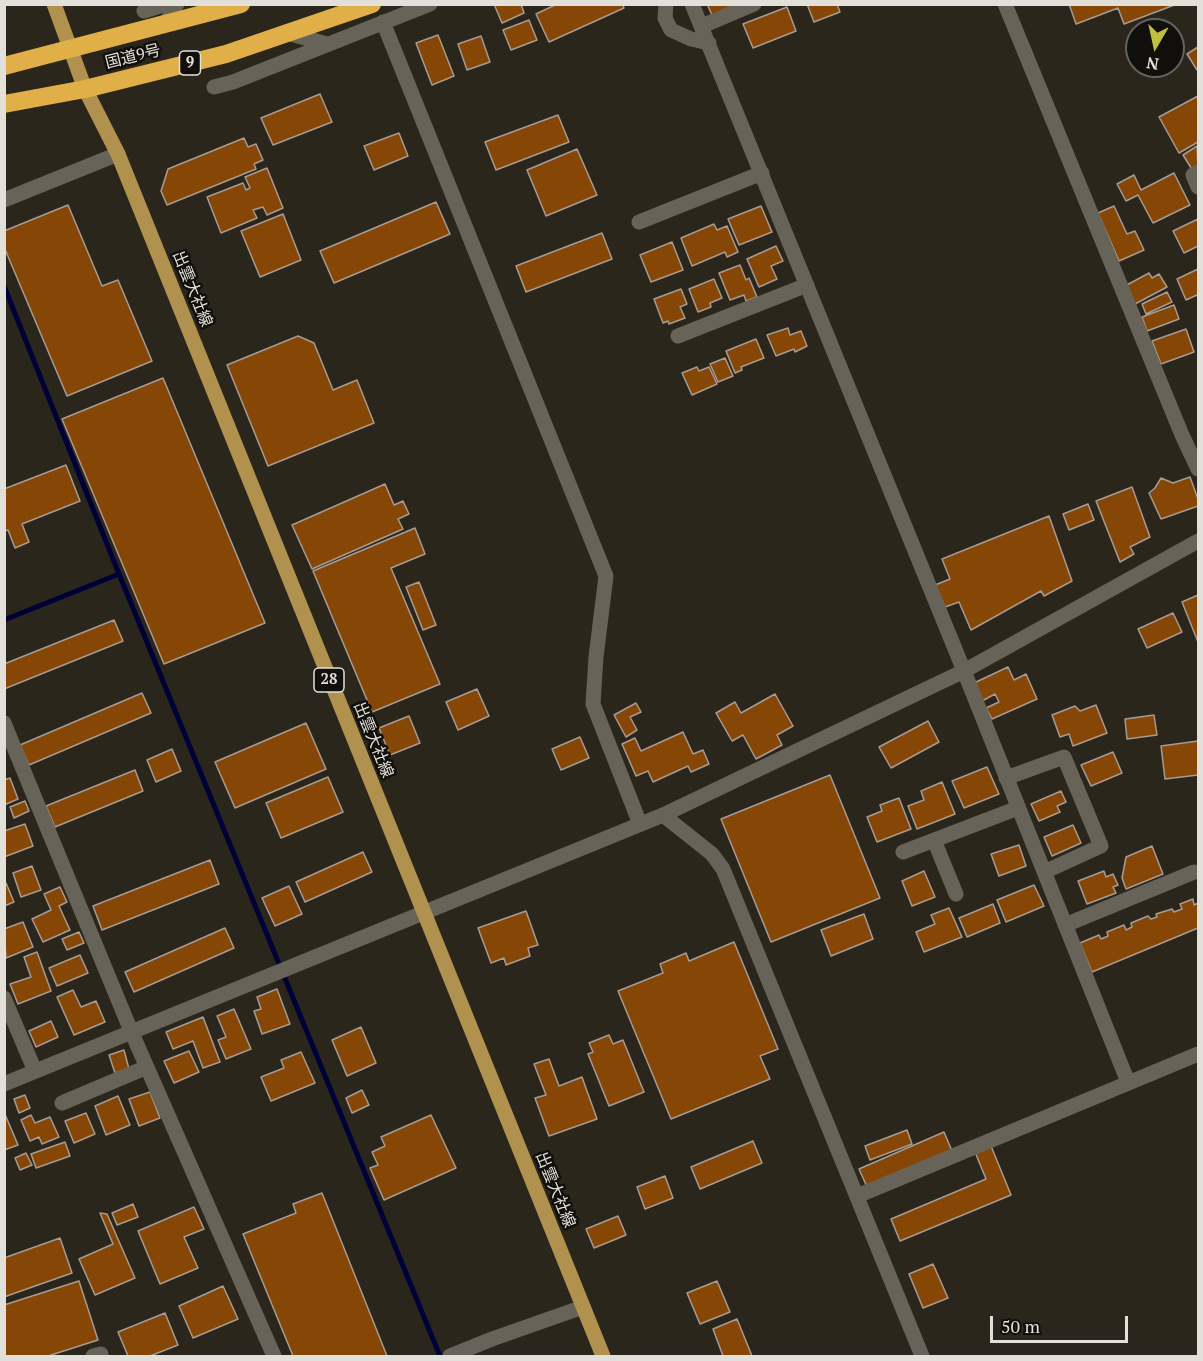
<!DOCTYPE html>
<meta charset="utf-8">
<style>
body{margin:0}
#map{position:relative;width:1203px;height:1361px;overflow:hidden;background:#2a261c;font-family:"PT Serif",serif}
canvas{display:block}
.frame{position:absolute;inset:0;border:6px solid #e3e0da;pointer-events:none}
.north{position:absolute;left:1125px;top:18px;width:60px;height:60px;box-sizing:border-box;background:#110f0b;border:2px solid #65635e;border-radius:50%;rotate:189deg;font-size:16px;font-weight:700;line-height:24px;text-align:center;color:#e3e0da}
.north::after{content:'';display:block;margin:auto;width:21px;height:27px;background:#c0be41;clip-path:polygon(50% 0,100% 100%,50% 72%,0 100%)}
.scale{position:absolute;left:990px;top:1316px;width:138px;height:27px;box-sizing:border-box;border:3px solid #e3e0da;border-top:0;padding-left:8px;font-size:18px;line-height:21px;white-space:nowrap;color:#e3e0da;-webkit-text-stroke:4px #110f0b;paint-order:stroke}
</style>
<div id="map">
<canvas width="1203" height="1361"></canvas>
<div class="frame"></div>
<div class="north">N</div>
<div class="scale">50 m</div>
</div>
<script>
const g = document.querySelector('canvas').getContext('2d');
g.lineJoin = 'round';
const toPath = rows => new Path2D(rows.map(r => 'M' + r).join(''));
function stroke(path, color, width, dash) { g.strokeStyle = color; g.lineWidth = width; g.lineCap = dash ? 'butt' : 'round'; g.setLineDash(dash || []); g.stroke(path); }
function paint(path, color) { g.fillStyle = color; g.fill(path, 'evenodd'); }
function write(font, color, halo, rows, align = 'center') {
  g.font = font + ' "PT Serif","Noto Sans JP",serif'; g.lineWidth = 5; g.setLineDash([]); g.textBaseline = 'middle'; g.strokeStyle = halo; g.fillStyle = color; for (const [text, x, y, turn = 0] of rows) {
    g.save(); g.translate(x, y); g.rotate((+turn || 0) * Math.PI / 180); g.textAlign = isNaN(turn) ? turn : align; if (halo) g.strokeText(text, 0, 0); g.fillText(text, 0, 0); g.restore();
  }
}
stroke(toPath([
 [4,286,119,574,440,1356],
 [4,620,119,574]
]), '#000039', 5);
const building = toPath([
 [494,4,521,4,524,13,502,23,494,4],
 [557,4,622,4,624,8,549,42,536,14,557,4],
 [707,4,737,4,712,15,707,4],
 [807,4,837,4,840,12,814,22,807,4],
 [1069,4,1177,4,1124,24,1118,8,1076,24,1069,4],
 [787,7,796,31,753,48,743,24,787,7],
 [529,20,537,40,511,50,503,30,529,20],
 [438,35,454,76,432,85,416,43,438,35],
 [481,36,490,62,467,70,458,44,481,36],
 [1198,47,1198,69,1197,70,1187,54,1198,47],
 [320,94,332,122,273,145,261,118,320,94],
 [1198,96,1198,142,1179,153,1159,117,1198,96],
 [558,115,569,142,496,170,485,142,558,115],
 [399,133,408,156,374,170,364,146,399,133],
 [244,138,248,147,256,144,263,160,254,164,256,169,167,205,161,191,168,169,244,138],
 [1197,146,1198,167,1193,171,1183,155,1197,146],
 [577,149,597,195,546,216,527,170,577,149],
 [267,168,283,208,267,215,263,207,253,210,257,218,221,233,207,197,243,183,246,190,250,188,245,177,267,168],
 [1174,173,1190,205,1153,223,1138,195,1126,201,1117,184,1134,175,1141,190,1174,173],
 [436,202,450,234,334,283,320,251,436,202],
 [68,205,102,286,118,280,152,361,67,396,4,247,4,231,68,205],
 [761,206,772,232,739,245,728,219,761,206],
 [1114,206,1127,234,1135,231,1144,250,1119,261,1098,213,1114,206],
 [283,214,301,260,260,277,241,231,283,214],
 [1198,219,1198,246,1184,253,1173,231,1198,219],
 [714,224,717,230,727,226,738,252,727,257,725,252,692,266,681,238,714,224],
 [602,233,612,259,526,292,516,266,602,233],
 [672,242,683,270,651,282,640,255,672,242],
 [776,246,783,261,771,266,777,279,759,287,747,259,776,246],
 [740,265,746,280,749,278,757,297,746,301,744,295,730,300,719,273,740,265],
 [1198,269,1198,297,1197,295,1186,300,1177,279,1198,269],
 [1149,273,1152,278,1159,274,1167,287,1135,304,1125,286,1149,273],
 [714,279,722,298,710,303,711,307,698,312,689,289,714,279],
 [681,289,687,304,680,307,685,318,669,324,668,321,663,323,654,299,681,289],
 [1167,292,1172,302,1146,314,1142,304,1167,292],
 [1174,305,1179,319,1147,331,1142,317,1174,305],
 [788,328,790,335,801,331,807,346,795,352,794,349,776,356,767,335,788,328],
 [1186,329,1194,352,1161,364,1152,341,1186,329],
 [298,336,314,343,333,390,357,380,374,423,268,466,227,365,298,336],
 [756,339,764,358,741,367,742,370,735,373,726,351,756,339],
 [725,358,733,376,718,382,710,364,725,358],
 [697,367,699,371,709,367,717,384,692,395,682,373,697,367],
 [163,378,265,623,164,664,62,419,163,378],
 [66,465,80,501,22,524,29,542,15,548,8,530,4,531,4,489,66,465],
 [1190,477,1198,499,1198,506,1161,519,1149,493,1155,488,1161,478,1173,483,1190,477],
 [385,484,394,505,403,501,409,514,398,519,403,529,312,569,292,525,385,484],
 [1132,487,1150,537,1130,547,1134,554,1120,562,1096,501,1132,487],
 [1088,504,1094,520,1069,530,1063,514,1088,504],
 [1049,516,1072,581,1044,596,1041,591,971,630,959,602,945,607,935,585,950,579,942,559,1049,516],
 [415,528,425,554,391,568,440,684,372,712,313,571,415,528],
 [419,582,436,625,423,630,406,587,419,582],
 [1198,595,1198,642,1182,602,1198,595],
 [1173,613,1182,632,1147,648,1138,629,1173,613],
 [114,620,123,641,4,689,4,664,114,620],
 [1008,667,1014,680,1026,674,1037,699,992,719,986,708,999,702,995,694,982,701,974,683,1008,667],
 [477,689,489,716,458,730,446,702,477,689],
 [142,693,151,713,29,765,20,745,142,693],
 [775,694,793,726,777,735,782,745,756,759,743,735,732,741,716,713,735,702,741,713,775,694],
 [636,703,641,712,630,717,637,730,626,737,614,715,636,703],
 [1096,705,1107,733,1073,746,1069,734,1060,737,1052,715,1075,706,1080,711,1096,705],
 [1154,715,1157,735,1127,739,1125,719,1154,715],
 [409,716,420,743,390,755,379,728,409,716],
 [928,721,939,742,891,768,879,747,928,721],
 [306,723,326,769,235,808,215,762,306,723],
 [683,732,693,754,703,750,709,764,691,772,688,766,653,782,648,771,636,776,622,744,635,738,641,751,683,732],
 [580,737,589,758,561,770,552,749,580,737],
 [1198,741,1198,775,1165,779,1161,746,1198,741],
 [172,749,181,771,156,782,147,760,172,749],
 [1113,752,1122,773,1091,786,1081,765,1113,752],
 [987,767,999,794,964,808,952,781,987,767],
 [135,770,143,791,55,827,46,806,135,770],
 [830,775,880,898,771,942,721,819,830,775],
 [328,777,343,812,281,838,266,803,328,777],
 [10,778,18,799,4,805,4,780,10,778],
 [942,782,955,814,917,829,908,806,924,800,921,791,942,782],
 [1061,791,1066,802,1057,806,1060,812,1039,821,1031,804,1061,791],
 [899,798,911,829,877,842,867,817,882,811,880,805,899,798],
 [25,801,29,811,14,818,10,807,25,801],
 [25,824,33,846,4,857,4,831,25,824],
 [1073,825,1081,843,1052,856,1044,837,1073,825],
 [1019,845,1026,866,999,876,991,854,1019,845],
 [1152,846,1163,874,1126,889,1122,878,1126,857,1152,846],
 [363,852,372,872,305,902,296,882,363,852],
 [210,860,219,884,102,930,93,906,210,860],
 [32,866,41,890,21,897,13,873,32,866],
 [924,871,935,897,912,906,902,881,924,871],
 [1104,871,1106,877,1113,874,1118,885,1113,887,1116,893,1087,904,1078,881,1104,871],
 [6,883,14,902,4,906,4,884,6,883],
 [1034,885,1044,906,1006,922,997,900,1034,885],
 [289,886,302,914,275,926,262,898,289,886],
 [60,887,67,902,59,906,70,930,43,942,32,919,51,910,44,894,60,887],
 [1193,899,1194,905,1198,903,1198,928,1092,972,1080,943,1099,935,1101,939,1108,936,1107,932,1124,925,1126,930,1132,927,1131,923,1148,916,1151,919,1157,917,1156,914,1172,909,1174,912,1182,909,1180,904,1193,899],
 [993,904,1000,923,967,937,959,918,993,904],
 [949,908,962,937,924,952,916,932,935,924,931,915,949,908],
 [526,911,538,945,528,948,530,956,506,965,504,958,491,963,478,928,526,911],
 [864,914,873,939,831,956,821,930,864,914],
 [23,922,33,947,6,958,4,929,23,922],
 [225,928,234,948,134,992,125,972,225,928],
 [79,932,84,943,67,950,62,939,79,932],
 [734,942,778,1049,760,1056,770,1079,671,1119,618,991,663,973,660,964,686,953,689,961,734,942],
 [37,952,51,991,18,1004,10,984,31,977,24,957,37,952],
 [80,955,88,973,57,986,49,968,80,955],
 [277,989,290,1024,262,1034,254,1011,261,1009,257,997,277,989],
 [73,990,81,1007,96,1001,105,1022,74,1035,57,997,73,990],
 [234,1009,251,1049,226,1059,218,1040,226,1037,217,1016,234,1009],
 [203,1017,220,1062,203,1068,193,1041,173,1049,166,1032,203,1017],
 [51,1021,58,1037,36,1047,29,1031,51,1021],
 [361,1027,376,1063,347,1076,332,1040,361,1027],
 [609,1035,613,1044,623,1040,644,1092,609,1106,588,1054,593,1052,589,1043,609,1035],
 [124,1050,129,1069,115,1073,109,1055,124,1050],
 [189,1051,199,1072,174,1083,164,1061,189,1051],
 [301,1052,315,1083,271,1101,261,1077,284,1068,281,1060,301,1052],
 [549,1059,559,1086,582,1077,597,1119,549,1136,535,1098,546,1095,534,1064,549,1059],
 [362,1090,369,1105,352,1113,346,1098,362,1090],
 [150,1092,160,1118,139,1126,129,1099,150,1092],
 [25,1095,30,1108,19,1113,14,1099,25,1095],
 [118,1096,130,1125,106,1135,95,1106,118,1096],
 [4,1112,18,1145,4,1150,4,1112],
 [86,1113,95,1134,74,1143,65,1121,86,1113],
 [31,1115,35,1123,50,1117,59,1137,42,1144,39,1137,30,1141,21,1120,31,1115],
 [431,1115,456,1168,384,1200,370,1168,378,1165,372,1152,385,1146,381,1137,431,1115],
 [907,1130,912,1144,870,1160,865,1146,907,1130],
 [944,1132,952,1151,867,1187,859,1169,944,1132],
 [753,1141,762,1163,700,1189,691,1167,753,1141],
 [65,1142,70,1156,36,1168,31,1154,65,1142],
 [991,1146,1011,1195,900,1241,891,1219,986,1179,975,1152,991,1146],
 [26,1153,32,1165,20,1170,15,1158,26,1153],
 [665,1176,673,1198,645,1209,637,1187,665,1176],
 [322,1193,387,1356,293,1356,243,1234,296,1213,293,1204,322,1193],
 [133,1204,138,1217,117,1225,112,1213,133,1204],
 [194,1207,204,1229,184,1237,198,1268,160,1284,138,1231,194,1207],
 [100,1213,107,1214,135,1278,95,1295,79,1259,113,1244,100,1213],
 [618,1216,626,1235,594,1248,586,1229,618,1216],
 [60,1238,72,1273,4,1297,4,1258,60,1238],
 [933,1264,948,1298,923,1308,909,1274,933,1264],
 [79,1281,98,1340,48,1356,4,1356,4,1305,79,1281],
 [717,1281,730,1312,700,1324,687,1293,717,1281],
 [223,1286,238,1319,193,1338,179,1306,223,1286],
 [165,1313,178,1345,150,1356,128,1356,118,1332,165,1313],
 [737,1319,752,1356,723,1356,713,1329,737,1319]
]);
paint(building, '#864706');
stroke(building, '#a79b93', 1.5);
stroke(toPath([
 [666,4,665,18,671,30,691,39,709,43],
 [692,4,964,671,1128,1082],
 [1005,4,1182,435,1198,469],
 [144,11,166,4],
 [383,22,606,576,596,657,593,704,640,824],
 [165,24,177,4],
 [702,26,754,4],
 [287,33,327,44],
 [214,87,233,82,430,4],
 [1198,172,1193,175,1198,187],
 [4,200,118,154],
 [639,222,762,173],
 [678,336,807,285],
 [4,723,131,1031,274,1356],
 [1006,778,1064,757,1101,846,1044,872],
 [663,815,712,854,723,869,922,1356],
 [934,840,956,894],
 [903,852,1018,808],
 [1065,925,1194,872],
 [4,998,35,1071],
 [4,1084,663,815,964,671,1198,541],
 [62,1103,147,1067],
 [857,1196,1198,1054],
 [93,1356,101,1354],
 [450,1356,492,1339,583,1307]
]), '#686358', 15);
stroke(toPath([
 [54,4,85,89,118,154,603,1356]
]), '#b1914e', 15);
stroke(toPath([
 [4,66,241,4],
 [4,104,85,89,226,54,372,4]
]), '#e1af48', 18);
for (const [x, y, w] of [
 [190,63,21],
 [329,680,30]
]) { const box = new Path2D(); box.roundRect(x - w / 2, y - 12, w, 24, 4.5); g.fillStyle = '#110f0b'; g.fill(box); stroke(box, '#e3e0da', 1.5); }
write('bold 15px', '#e3e0da', null, [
 ["9",190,63],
 ["28",329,680]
]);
write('16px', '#e3e0da', '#110f0b', [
 ["国道9号",133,57,-14],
 ["出雲大社線",192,289,68],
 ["出雲大社線",373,740,68],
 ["出雲大社線",555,1190,68]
]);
</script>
